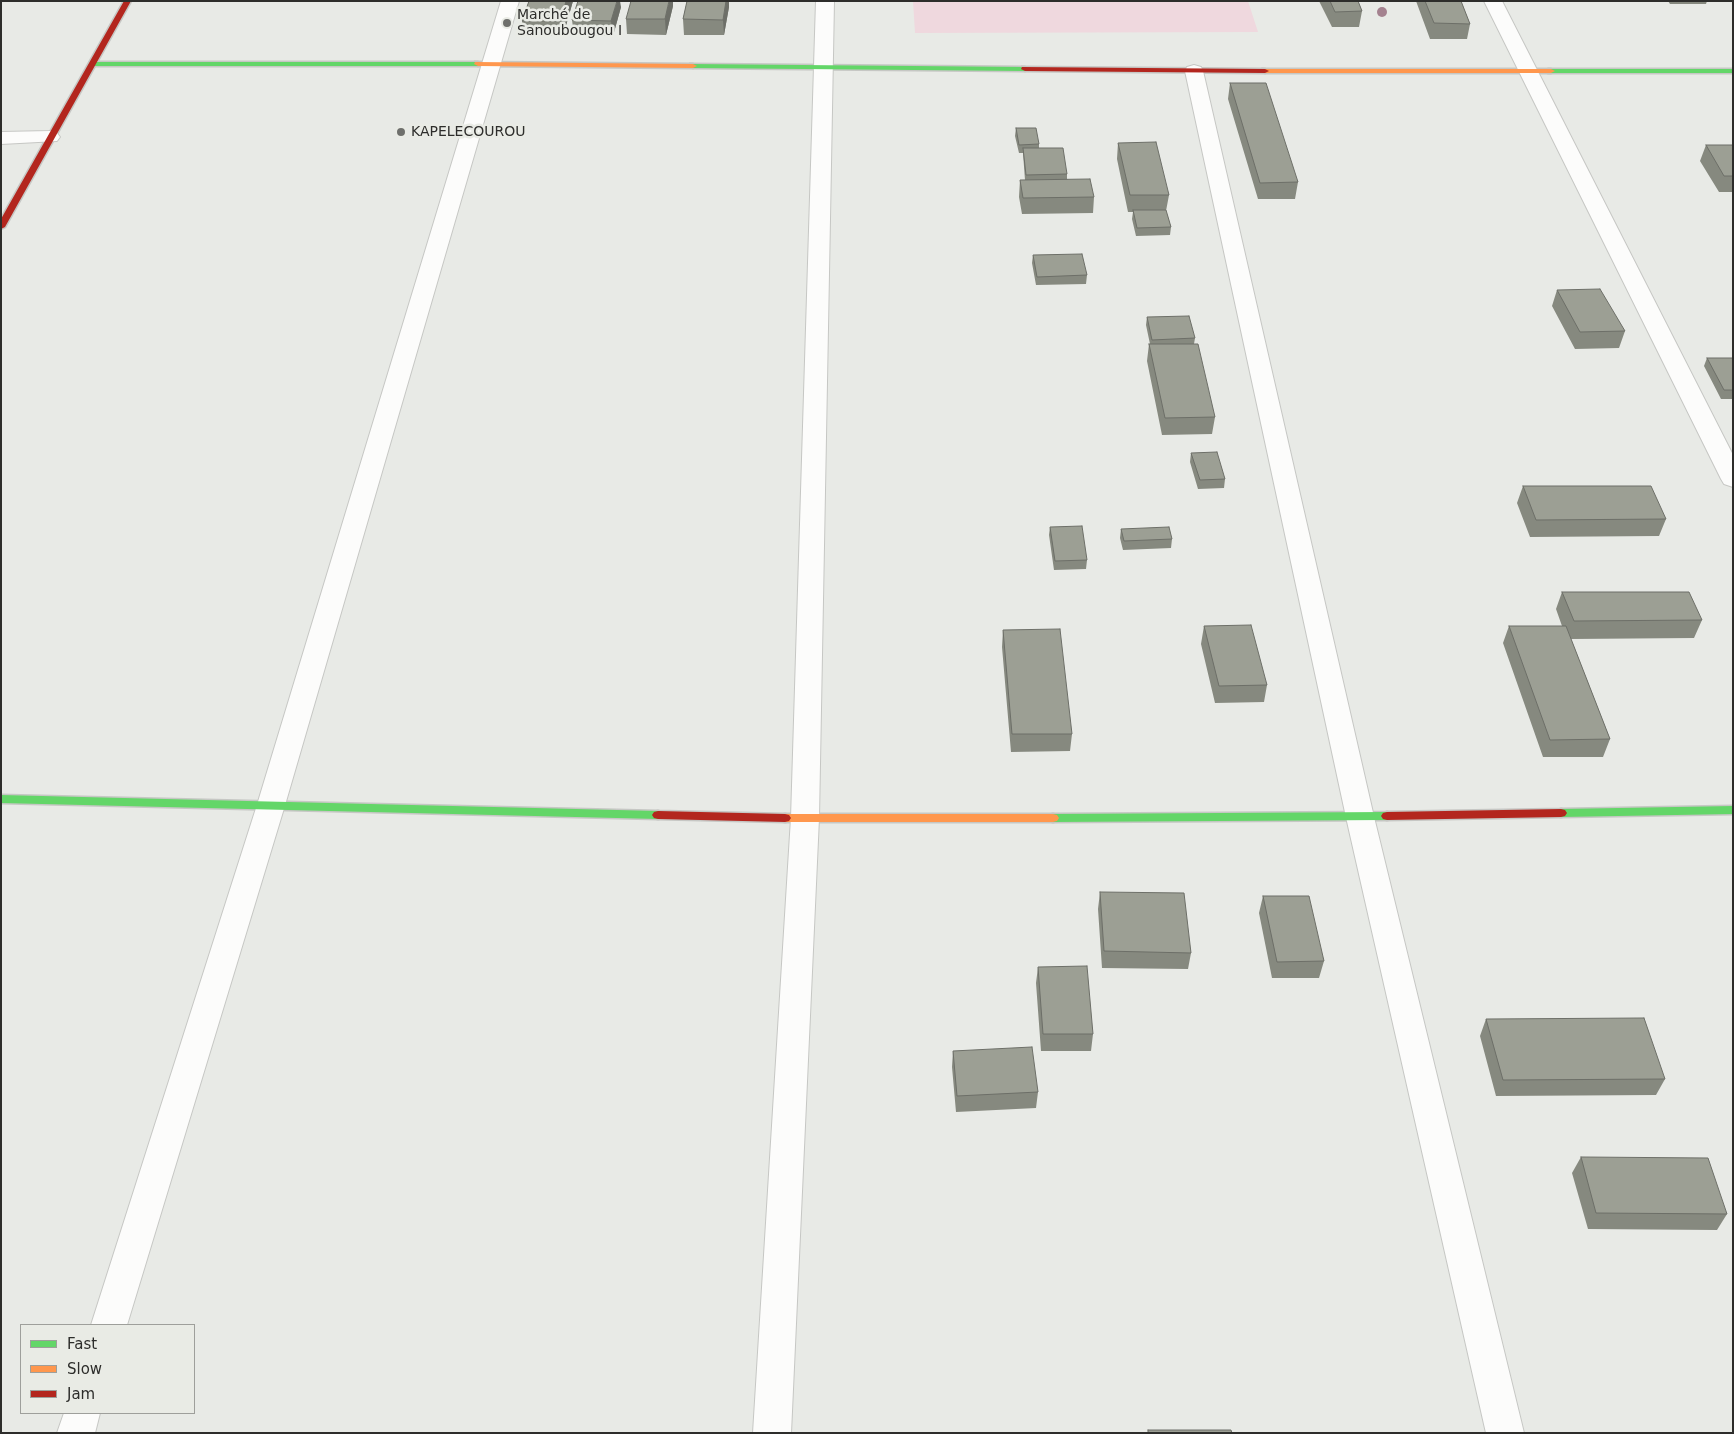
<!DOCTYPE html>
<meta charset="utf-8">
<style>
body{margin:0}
#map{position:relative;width:1734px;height:1434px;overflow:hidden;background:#e8eae6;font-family:"DejaVu Sans",sans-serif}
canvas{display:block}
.frame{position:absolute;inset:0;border:2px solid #2d2d2b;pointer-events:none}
.legend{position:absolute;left:20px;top:1324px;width:175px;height:90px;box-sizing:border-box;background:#e9ebe5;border:1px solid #9e9f9b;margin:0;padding:6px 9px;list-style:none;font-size:15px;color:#2d2d2b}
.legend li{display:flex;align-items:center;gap:10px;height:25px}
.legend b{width:25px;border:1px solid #9e9f9b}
</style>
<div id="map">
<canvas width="1734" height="1434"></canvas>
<div class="frame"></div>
<ul class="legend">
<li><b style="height:6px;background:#63d668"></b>Fast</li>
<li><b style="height:6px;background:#ff974d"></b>Slow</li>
<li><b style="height:6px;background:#b3261e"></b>Jam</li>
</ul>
</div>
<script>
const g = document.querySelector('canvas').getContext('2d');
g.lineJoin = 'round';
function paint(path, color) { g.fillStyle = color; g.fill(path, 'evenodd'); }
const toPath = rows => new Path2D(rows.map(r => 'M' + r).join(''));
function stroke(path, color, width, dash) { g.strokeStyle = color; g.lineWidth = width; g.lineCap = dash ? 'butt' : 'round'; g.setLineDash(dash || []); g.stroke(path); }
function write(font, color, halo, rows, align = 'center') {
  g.font = font + ' "DejaVu Sans",sans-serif'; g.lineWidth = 5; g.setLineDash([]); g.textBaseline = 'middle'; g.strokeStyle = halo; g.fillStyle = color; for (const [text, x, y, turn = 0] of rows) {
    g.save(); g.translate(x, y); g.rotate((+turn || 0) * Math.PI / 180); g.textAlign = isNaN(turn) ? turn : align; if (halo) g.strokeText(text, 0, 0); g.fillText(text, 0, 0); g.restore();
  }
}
paint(toPath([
 [913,1,1248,1,1258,32,915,33]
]), '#efd8de');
const street = toPath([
 [501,1,519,1,285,805,127,1325,91,1325,257,805,501,1],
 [816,1,834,1,819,818,791,1433,753,1433,791,818,816,1],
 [1484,1,1502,1,1733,455,1733,487,1724,484,1721,479,1484,1],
 [1194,65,1201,67,1203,71,1374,817,1524,1433,1486,1433,1346,817,1185,71,1187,67,1194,65],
 [50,131,57,133,60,137,57,141,1,144,1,132,50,131],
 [64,1413,100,1413,95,1433,57,1433,64,1413]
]);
const fast = toPath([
 [90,62,478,62,482,64,478,66,90,66,90,62],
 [690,64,1025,67,1029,69,1025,71,693,68,689,66,690,64],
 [1548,69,1733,69,1733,73,1548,73,1548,69],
 [1,795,658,811,662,812,664,815,662,818,658,819,1,803,1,795],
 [1733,806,1733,814,1561,817,1557,816,1555,813,1557,810,1561,809,1733,806],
 [1387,812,1391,813,1393,816,1391,819,1387,820,1053,822,1049,821,1047,818,1049,815,1053,814,1387,812]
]);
const slow = toPath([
 [475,62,693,64,697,66,693,68,478,66,474,64,475,62],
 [1262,69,1551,69,1555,71,1551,73,1265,73,1261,71,1262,69],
 [785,814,1053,814,1057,815,1059,818,1057,821,1053,822,785,822,781,821,779,818,781,815,785,814]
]);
const jam = toPath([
 [124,1,131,1,5,227,1,229,1,219,124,1],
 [1022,67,1265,69,1269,71,1265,73,1025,71,1021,69,1022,67],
 [1561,809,1565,810,1567,813,1565,816,1561,817,1387,820,1383,819,1381,816,1383,813,1387,812,1561,809],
 [658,811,785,814,789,815,791,818,789,821,785,822,658,819,654,818,652,815,654,812,658,811]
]);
stroke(street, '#c6c7c4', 2);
stroke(fast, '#c6c7c4', 3);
stroke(slow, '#c6c7c4', 3);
stroke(jam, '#c6c7c4', 3);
paint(street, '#fcfcfb');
paint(fast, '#63d668');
paint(slow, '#ff974d');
paint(jam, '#b3261e');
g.fillStyle = '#a4828f';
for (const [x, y] of [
 [1382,12]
]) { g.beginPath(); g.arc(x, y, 5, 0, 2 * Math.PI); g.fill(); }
paint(toPath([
 [529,1,573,1,563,36,524,36,522,21],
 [687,1,729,1,729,7,724,35,684,35,683,19],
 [1319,1,1358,1,1362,11,1359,27,1332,27],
 [1416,1,1461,1,1470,24,1467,39,1430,39],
 [1668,1,1707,1,1706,4,1670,4],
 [673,6,666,35,627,34,626,19],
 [621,7,613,36,574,35,572,20],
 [1230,83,1298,182,1295,199,1258,199,1228,99],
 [1016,128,1039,144,1039,148,1067,174,1067,179,1094,197,1093,213,1022,214,1019,197,1020,180,1025,180,1023,153,1019,153,1015,136],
 [1118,143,1169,195,1166,211,1171,227,1170,235,1136,236,1132,219,1133,212,1128,212,1117,159],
 [1706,145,1733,145,1733,192,1719,192,1700,161],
 [1033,255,1087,275,1086,284,1036,285,1032,263],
 [1557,290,1625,331,1619,348,1575,349,1552,306],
 [1147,317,1195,338,1194,344,1215,417,1212,434,1162,435,1147,361,1149,344,1150,344,1146,325],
 [1707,358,1733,358,1733,399,1721,399,1704,366],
 [1191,453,1225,479,1224,488,1198,489,1190,462],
 [1523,486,1666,519,1659,536,1530,537,1517,503],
 [1050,527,1087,560,1086,569,1054,570,1049,535],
 [1121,529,1172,539,1171,548,1123,550,1120,538],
 [1562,592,1702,620,1694,638,1571,639,1610,739,1603,757,1543,757,1503,643,1509,626,1562,626,1556,609],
 [1204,626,1267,685,1264,702,1215,703,1201,644],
 [1003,630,1072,734,1070,751,1011,752,1002,647],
 [1100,892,1191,953,1188,969,1102,968,1098,909],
 [1263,896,1324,961,1319,978,1272,978,1259,913],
 [1038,967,1093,1034,1091,1051,1041,1051,1036,983],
 [1486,1019,1665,1079,1656,1095,1496,1096,1480,1036],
 [953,1051,1038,1092,1036,1108,956,1112,952,1067],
 [1581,1157,1727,1214,1717,1230,1588,1229,1572,1173]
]), '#86897f');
paint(toPath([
 [566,1,573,1,563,36,561,21],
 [617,1,620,1,621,7,613,36,611,21],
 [669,1,673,1,673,6,666,35,665,19],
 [726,1,729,1,729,7,724,35,723,20]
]), '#6d6f68');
const building = toPath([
 [529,1,566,1,561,21,522,21,529,1],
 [578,1,617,1,611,21,572,20,578,1],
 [631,1,669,1,665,19,626,19,631,1],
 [687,1,726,1,723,20,683,19,687,1],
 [1330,1,1358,1,1362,11,1335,12,1330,1],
 [1425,1,1461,1,1470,24,1434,23,1425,1],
 [1230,83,1266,83,1298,182,1260,183,1230,83],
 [1016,128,1036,128,1039,144,1019,145,1016,128],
 [1156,142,1169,195,1130,195,1118,143,1156,142],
 [1706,145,1733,145,1733,176,1724,176,1706,145],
 [1023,148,1063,148,1067,174,1026,175,1023,148],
 [1090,179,1094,197,1023,198,1020,180,1090,179],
 [1133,210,1166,210,1171,227,1137,228,1133,210],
 [1082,254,1087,275,1037,277,1033,255,1082,254],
 [1600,289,1625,331,1580,332,1557,290,1600,289],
 [1189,316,1195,338,1152,340,1147,317,1189,316],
 [1149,344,1198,344,1215,417,1165,418,1149,344],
 [1707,358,1733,358,1733,390,1724,390,1707,358],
 [1217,452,1225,479,1200,480,1191,453,1217,452],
 [1523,486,1651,486,1666,519,1536,520,1523,486],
 [1082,526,1087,560,1055,561,1050,527,1082,526],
 [1169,527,1172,539,1124,541,1121,529,1169,527],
 [1562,592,1689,592,1702,620,1574,621,1562,592],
 [1251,625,1267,685,1219,686,1204,626,1251,625],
 [1509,626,1566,626,1610,739,1550,740,1509,626],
 [1060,629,1072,734,1012,734,1003,630,1060,629],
 [1100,892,1184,893,1191,953,1104,951,1100,892],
 [1263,896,1309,896,1324,961,1277,962,1263,896],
 [1087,966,1093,1034,1043,1034,1038,967,1087,966],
 [1644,1018,1665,1079,1503,1080,1486,1019,1644,1018],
 [1032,1047,1038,1092,957,1096,953,1051,1032,1047],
 [1581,1157,1708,1158,1727,1214,1596,1213,1581,1157],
 [1148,1430,1231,1430,1232,1433,1148,1433,1148,1430]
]);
paint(building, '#9c9f94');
stroke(building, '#6d6f68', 1);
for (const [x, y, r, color] of [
 [507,23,5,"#6e6f6c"],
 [401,132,5,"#6e6f6c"]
]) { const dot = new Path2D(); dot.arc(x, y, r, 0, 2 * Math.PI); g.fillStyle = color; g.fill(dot); stroke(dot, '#e9ebe5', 2); }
write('14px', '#2d2d2b', '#e9ebe5', [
 ["Marché de",517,15],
 ["Sanoubougou I",517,31],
 ["KAPELECOUROU",411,132]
], 'left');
</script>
